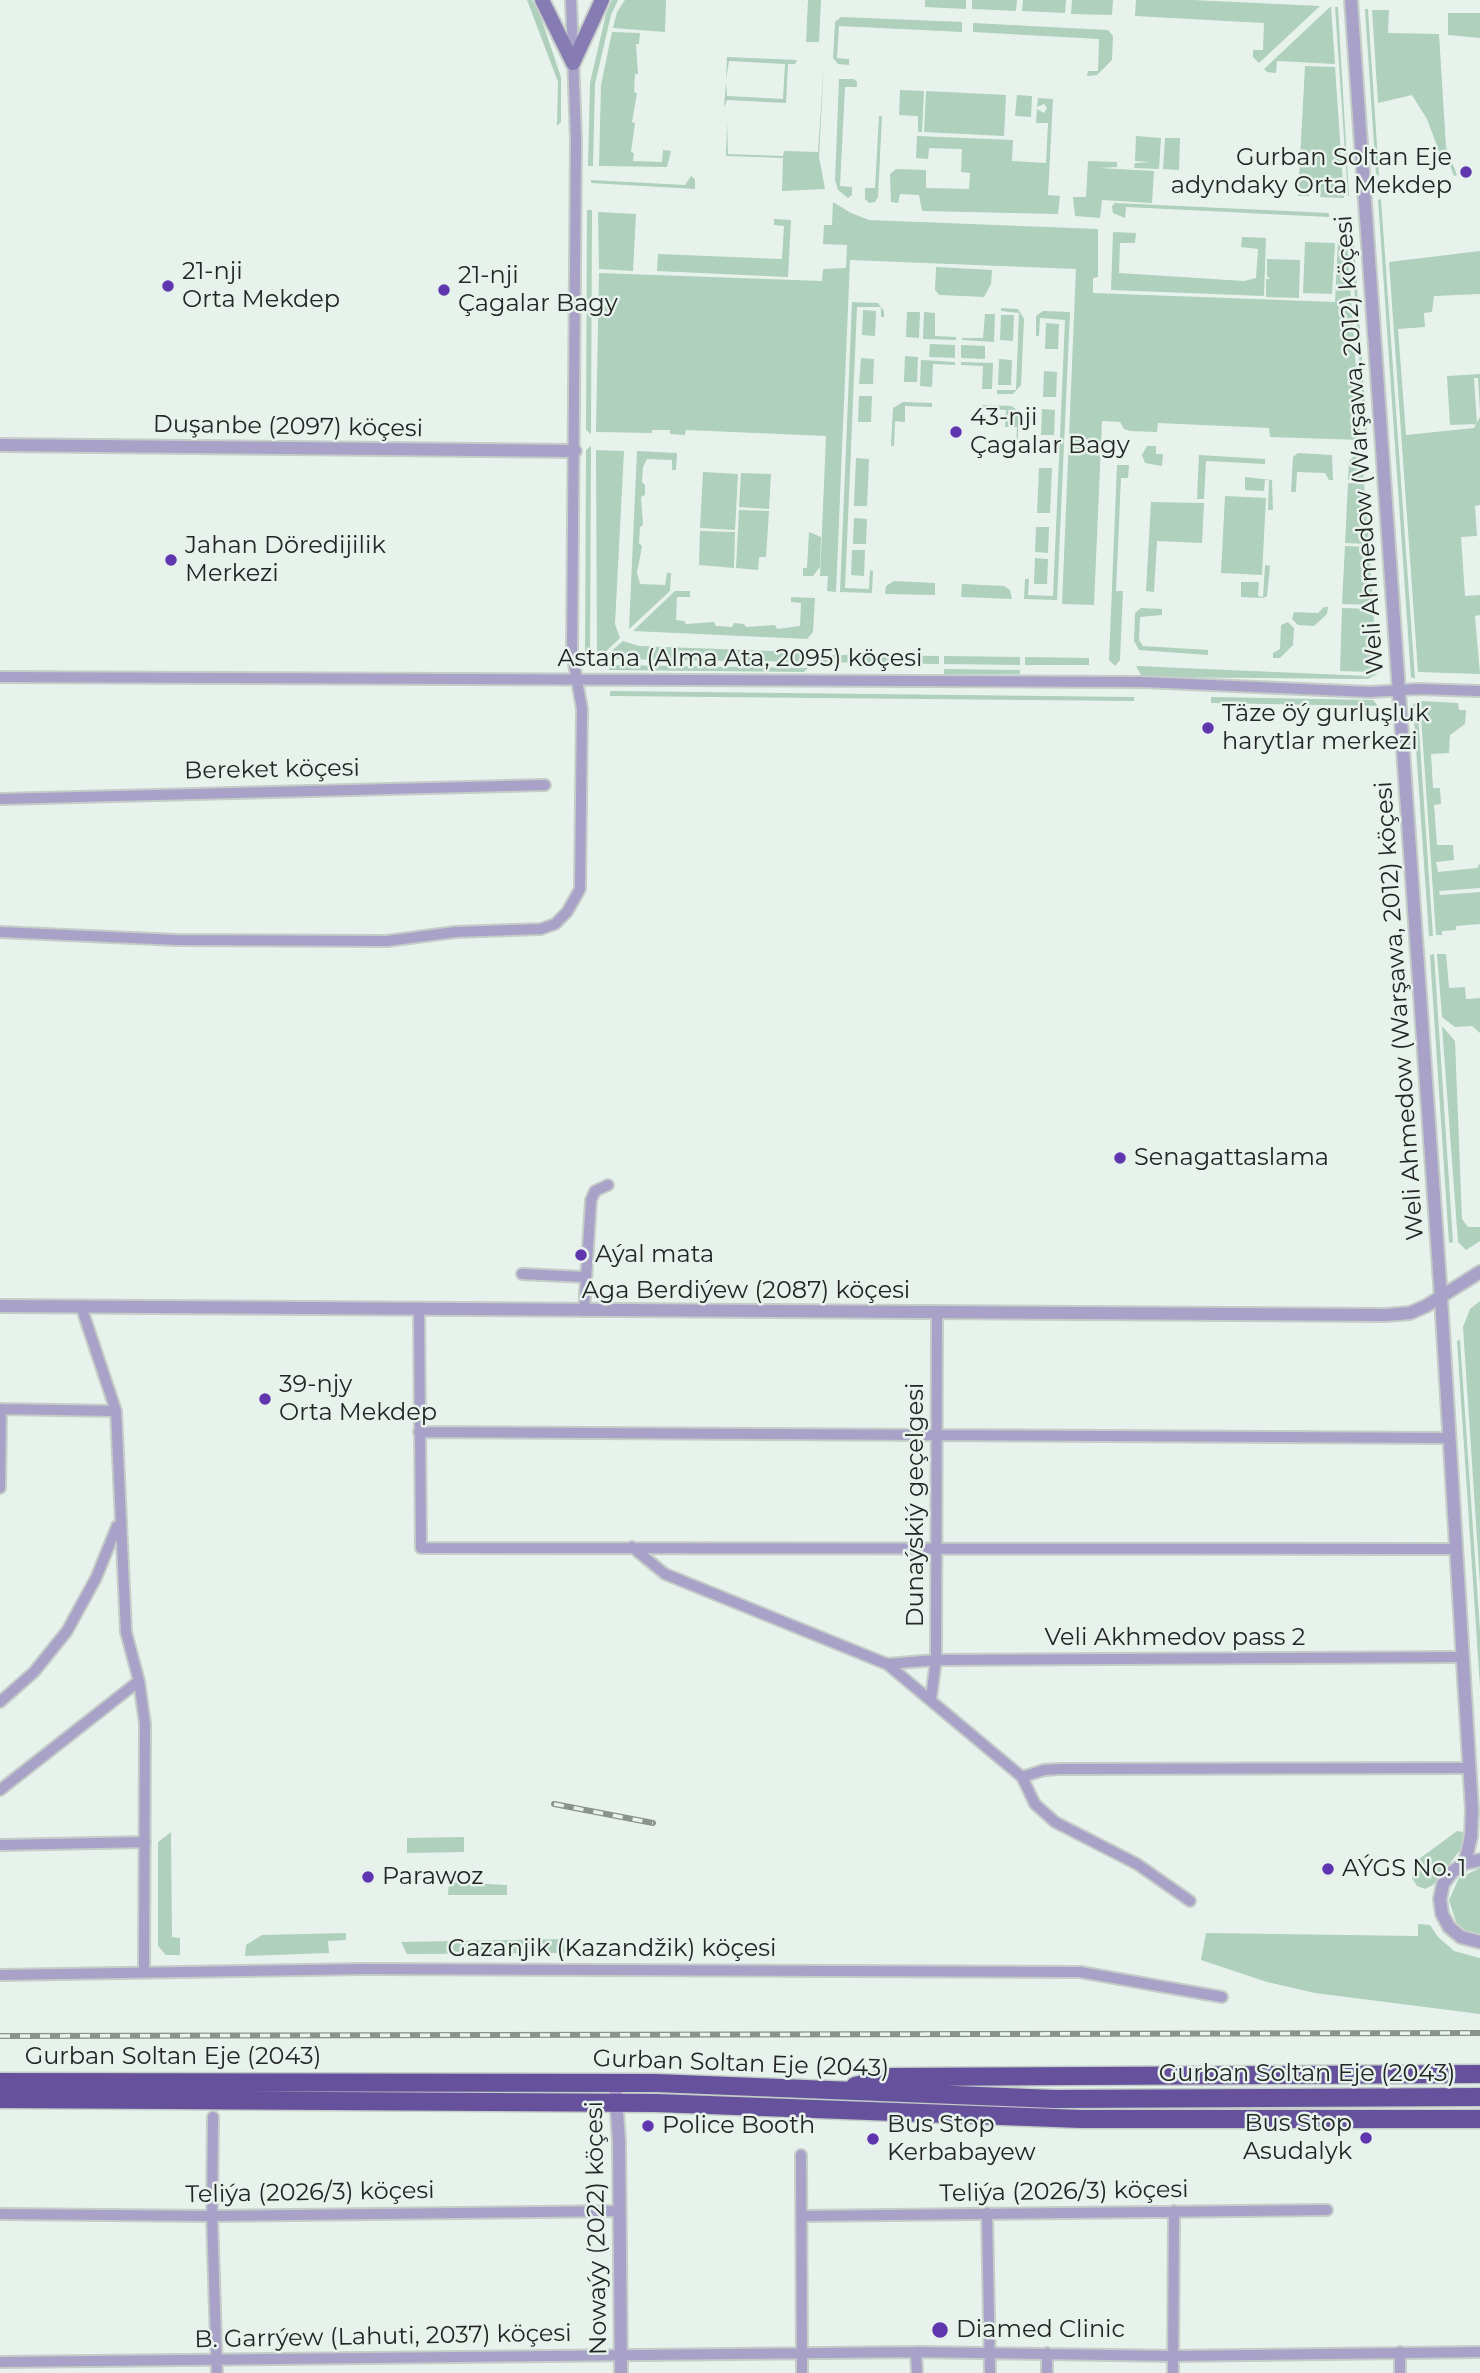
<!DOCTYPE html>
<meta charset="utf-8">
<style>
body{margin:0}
canvas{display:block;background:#e8f2ec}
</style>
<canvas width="1480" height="2373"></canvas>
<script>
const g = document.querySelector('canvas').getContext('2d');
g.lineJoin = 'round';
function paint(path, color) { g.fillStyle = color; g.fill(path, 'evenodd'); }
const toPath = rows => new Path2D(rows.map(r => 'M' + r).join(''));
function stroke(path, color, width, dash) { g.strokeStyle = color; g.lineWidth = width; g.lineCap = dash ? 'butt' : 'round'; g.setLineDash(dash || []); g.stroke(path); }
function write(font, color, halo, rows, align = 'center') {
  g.font = font + ' Montserrat,sans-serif'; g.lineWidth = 5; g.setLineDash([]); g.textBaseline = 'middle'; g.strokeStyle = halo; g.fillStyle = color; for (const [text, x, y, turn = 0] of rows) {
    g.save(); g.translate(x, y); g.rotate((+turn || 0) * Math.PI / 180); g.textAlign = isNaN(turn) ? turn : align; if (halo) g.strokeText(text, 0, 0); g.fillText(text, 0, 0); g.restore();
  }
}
paint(toPath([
 [527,0,532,0,540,15,561,77,561,122,557,126,558,82],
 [612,0,618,0,611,15,595,84,593,166,588,166,590,83,606,14],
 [625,0,666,0,665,32,613,28,617,12],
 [808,0,821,0,819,42,806,42],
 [925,0,966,0,966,9,925,7],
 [972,0,1017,0,1016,11,972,9],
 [1023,0,1066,0,1065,13,1022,11],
 [1072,0,1113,0,1112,15,1071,14],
 [1136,0,1192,0,1320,6,1259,63,1253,57,1253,50,1263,50,1264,23,1135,16],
 [1331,6,1335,64,1277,61,1276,73,1267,72,1264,69],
 [1335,7,1338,7,1349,196,1348,196],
 [1365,9,1368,9,1379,176,1376,174],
 [1372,10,1389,10,1388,33,1439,34,1446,147,1457,175,1454,176,1445,152,1440,154,1427,119,1412,95,1378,103],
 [1448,13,1480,13,1480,38,1448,35],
 [841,17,962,22,962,32,839,26,837,58,849,59,849,65,838,64,833,58,835,22],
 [973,23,1108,30,1113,36,1112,60,1097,75,1087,76,1088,71,1098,71,1099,39,973,32],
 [612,32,640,33,639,44,636,44,638,74,635,74,634,92,637,93,632,122,635,123,631,152,634,153,633,161,662,162,663,150,671,151,667,167,599,166,601,85],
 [727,57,797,60,795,64,788,64,786,103,727,100,724,108,726,82,727,96,783,99,785,64,729,61,726,80],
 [824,62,819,157,825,189,782,191,783,158,726,156,727,121,728,154,783,156,784,151,818,152],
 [1305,66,1335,67,1344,198,1320,197,1321,192,1309,191,1309,196,1298,196],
 [839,79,854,79,857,82,857,87,845,87,840,186,852,187,852,195,848,198,838,190,835,180],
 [900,90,924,91,922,132,918,132,918,116,899,115],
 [926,91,1006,95,1004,136,924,132],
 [1017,95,1032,96,1031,117,1015,116],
 [1038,98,1053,99,1048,195,1060,196,1058,214,922,211,919,195,900,194,898,203,891,202,890,174,896,169,926,170,926,188,969,189,970,173,961,172,962,149,929,148,928,159,916,158,917,136,1013,140,1012,161,1046,163,1048,123,1036,123,1037,109,1044,113,1047,108,1044,104,1037,107],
 [879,116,882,116,878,197,875,202,869,203,865,199,865,188,875,188],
 [1136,136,1161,138,1159,169,1134,168,1135,163,1150,162,1135,161],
 [1165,138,1180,138,1179,170,1163,169],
 [1088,161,1117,162,1117,167,1099,168,1154,171,1152,203,1102,200,1100,218,1075,216,1073,197,1086,197],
 [691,176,695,179,695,189,591,183,591,180,685,185],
 [1381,199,1415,679,1411,677,1378,200],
 [833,202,851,213,869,220,1098,229,1098,277,1093,278,1093,293,1335,302,1338,241,1347,241,1361,440,1270,437,1269,428,1158,423,1157,432,1130,431,1124,429,1120,422,1102,421,1094,605,1062,604,1076,269,850,260,836,592,827,591,828,576,820,576,826,436,686,430,685,435,670,434,670,430,652,430,652,433,596,432,599,273,822,281,823,269,846,268,847,245,823,244,824,225,832,225],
 [1115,203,1329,213,1329,217,1126,207,1125,218,1113,213,1112,206],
 [587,210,592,210,591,434,586,430],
 [598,212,636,214,633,271,599,269],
 [774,219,791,220,788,277,657,271,658,254,782,259,784,226,774,225],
 [1113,232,1136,233,1135,243,1120,243,1119,273,1244,281,1256,278,1258,249,1241,247,1242,237,1266,238,1264,296,1111,290],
 [1305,242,1335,243,1332,294,1303,293],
 [1351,244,1354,244,1367,432,1365,438],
 [1480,251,1480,294,1434,296,1432,312,1424,313,1425,327,1398,329,1406,435,1474,428,1480,417,1480,505,1475,506,1477,536,1461,537,1465,596,1480,595,1480,615,1475,616,1480,674,1418,672,1389,262],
 [1267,259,1300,260,1299,298,1266,297,1266,279,1270,279,1267,276],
 [936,267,992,270,991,284,984,297,939,295,935,290],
 [852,302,878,303,884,311,884,317,881,317,881,307,857,307,845,588,869,589,870,570,873,571,872,593,840,592],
 [1001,308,1018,309,1024,319,1021,385,1013,394,997,394,997,390,1016,390,1019,313,1001,311],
 [863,310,876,311,875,336,862,335],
 [1043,311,1070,312,1057,600,1024,599,1025,579,1029,579,1028,595,1053,596,1065,320,1040,318,1039,336,1036,336,1036,316],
 [907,312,920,312,919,338,906,337],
 [924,312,935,313,935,336,956,337,956,340,923,339],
 [985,314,995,314,994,342,962,340,962,338,983,338],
 [1001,315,1014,315,1013,341,1000,340],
 [1046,323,1059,324,1058,349,1045,349],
 [930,344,955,345,955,358,929,357],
 [961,345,985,346,985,359,961,358],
 [905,356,918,357,917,382,904,382],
 [861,358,874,359,873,384,859,384],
 [999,359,1012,360,1011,385,998,385],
 [921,360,955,362,955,365,933,364,932,387,920,386],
 [961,362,993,363,992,389,982,389,983,366,961,365],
 [1044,371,1057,372,1056,397,1043,397],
 [1480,374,1480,412,1478,378,1474,378,1477,424,1450,425,1447,376],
 [859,396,872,396,871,422,858,422],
 [903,402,932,403,932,407,905,406,905,422,895,421,894,446,891,446,893,408],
 [983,405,1012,406,1018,411,1018,451,1016,451,1017,427,1005,427,1006,410,982,409],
 [1042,409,1055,410,1054,435,1041,435],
 [591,446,590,659,585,659,586,450],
 [1147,446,1156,446,1156,454,1163,454,1162,466,1145,463,1142,455],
 [596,450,624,451,615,624,620,638,597,660],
 [637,451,677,453,676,470,672,470,672,460,647,459,643,467,642,482,645,485,645,495,641,497,643,525,640,527,639,543,642,546,637,573,640,584,665,585,667,573,671,573,670,591,629,629],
 [1298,453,1332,455,1333,480,1329,480,1325,473,1297,472,1296,492,1291,492,1293,457],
 [1199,455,1265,459,1265,464,1206,461,1204,499,1197,499],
 [1354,456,1362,457,1364,480,1348,480,1349,461],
 [856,458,869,459,867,506,854,506],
 [1117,465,1129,465,1128,478,1121,478,1116,591,1123,591,1120,660,1115,666,1109,660],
 [1039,468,1052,468,1050,513,1037,513],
 [703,472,738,474,735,530,700,528],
 [741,473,771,474,769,509,739,507],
 [1245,477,1272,480,1273,510,1268,510,1269,480,1265,480,1264,491,1245,490],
 [1348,483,1364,483,1369,544,1345,543],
 [1225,496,1266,498,1262,575,1221,573],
 [1151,502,1204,503,1202,543,1157,541,1154,592,1146,591],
 [739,510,769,511,766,557,759,557,758,570,736,568],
 [854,518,867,519,866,544,853,544],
 [1036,527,1049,527,1048,553,1035,552],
 [700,531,735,532,734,568,699,565],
 [809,532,821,537,820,567,813,576,803,576,803,568,807,568],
 [1345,546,1369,547,1373,605,1342,604],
 [852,550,865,550,864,576,851,575],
 [1035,558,1048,559,1047,584,1034,584],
 [1265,565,1270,566,1267,596,1263,598,1241,597,1241,582,1259,582,1258,596,1263,597],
 [894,581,935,583,935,595,885,594,886,586],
 [962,584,1004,586,1010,590,1012,599,961,597],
 [675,591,690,591,690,597,677,597,676,620,684,621,686,624,714,622,716,626,732,627,734,623,744,624,746,627,775,625,777,629,800,626,801,603,791,602,791,597,815,598,813,632,807,639,633,631],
 [1324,607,1328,607,1327,614,1314,626,1298,625,1292,619,1294,612,1318,613],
 [1141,608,1162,609,1162,615,1140,617,1139,640,1143,646,1208,650,1208,655,1139,650,1134,641,1135,613],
 [1342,608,1373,609,1377,664,1371,672,1340,671],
 [1288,622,1294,628,1293,645,1280,658,1273,658,1273,653,1280,649,1281,625],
 [623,641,639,646,799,652,810,655,810,662,602,659],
 [822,655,873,655,872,663,822,662],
 [878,655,939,656,939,664,877,663],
 [944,656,1020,657,1020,665,944,664],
 [1025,657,1089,658,1089,665,1025,665],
 [609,665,808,668,804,672,609,670],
 [1136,666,1368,676,1379,673,1368,679,1147,677,1141,675],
 [944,669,1020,670,1020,674,944,674],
 [610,691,1134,697,1134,701,610,696],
 [1211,697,1373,700,1378,706,1211,703],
 [1417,700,1433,936,1429,936,1413,705],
 [1420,701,1458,703,1459,710,1466,710,1465,724,1450,735,1449,753,1431,754,1433,788,1440,788,1441,804,1434,805,1437,845,1453,845,1454,860,1436,862,1438,872,1477,868,1480,863,1480,888,1439,891,1440,895,1480,892,1480,924,1456,926,1456,930,1442,931,1442,935,1436,935],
 [1434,954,1453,1242,1449,1243,1430,955],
 [1437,954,1446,954,1449,988,1465,987,1466,999,1480,998,1480,1033,1472,1026,1455,1027,1442,1017],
 [1442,1026,1455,1041,1462,1219,1468,1227,1480,1227,1480,1241,1466,1250,1458,1242],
 [1480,1301,1480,1584,1463,1327,1470,1309],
 [1460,1340,1480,1631,1480,1687,1457,1341],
 [1457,1831,1463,1832,1461,1849,1433,1885,1425,1889,1417,1886,1412,1878,1415,1862],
 [171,1832,172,1937,180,1938,180,1955,166,1955,158,1946,158,1842],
 [464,1837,464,1852,407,1853,407,1838],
 [1480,1868,1480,1934,1465,1930,1456,1922,1449,1900,1459,1878],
 [449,1882,507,1885,507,1895,448,1895],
 [1418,1924,1430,1925,1438,1937,1454,1951,1480,1958,1480,2014,1315,1993,1267,1982,1201,1960,1206,1933,1418,1936],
 [346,1933,346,1940,328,1941,329,1953,245,1956,246,1945,262,1935],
 [563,1939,565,1953,407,1954,401,1942]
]), '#aed0bc');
const minor = toPath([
 [0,677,1143,682,1370,692,1418,689,1480,691],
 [0,799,545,785],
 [0,932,177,940,387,941,455,932,541,929,555,924,567,912,580,889,582,709,572,652,576,139,571,0],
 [522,1274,584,1277],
 [81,1306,116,1411,126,1632,139,1681,145,1724,144,1971],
 [419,1310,421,1548,1455,1549],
 [584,1311,591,1200,595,1191,608,1185],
 [0,1409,116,1411],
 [419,1432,1448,1438],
 [0,1488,1,1409],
 [632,1547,665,1574,887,1664,1022,1777,1044,1770,1061,1769,1469,1768],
 [887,1664,936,1660,1462,1657],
 [931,1698,936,1660,937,1312],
 [0,1702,34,1672,67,1631,96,1578,117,1526],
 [1022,1777,1035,1804,1055,1822,1137,1864,1190,1901],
 [0,1790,139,1681],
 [0,1845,145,1842],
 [0,1975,364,1969,1080,1972,1222,1997],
 [213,2117,212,2216,217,2373],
 [801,2155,802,2373],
 [987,2213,990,2373],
 [0,2214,212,2216,620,2211],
 [802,2216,1327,2210],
 [916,2352,917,2373],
 [0,2362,916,2352,1174,2356,1480,2352],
 [1047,2373,1047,2353],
 [1173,2373,1174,2211],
 [1400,2373,1400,2352]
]);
const tertiary = toPath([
 [1351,0,1441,1298,1472,1810,1471,1836,1465,1863],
 [0,445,575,451],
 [0,1306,1386,1315,1410,1313,1426,1306,1480,1272],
 [1480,1860,1465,1863,1452,1872,1443,1884,1440,1899,1442,1914,1449,1927,1461,1937,1480,1942],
 [615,2083,619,2142,621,2373]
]);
const secondary = toPath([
 [542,0,573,63],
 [573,63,602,0]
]);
const trunk = toPath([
 [0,2082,656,2083,1054,2099,1480,2097],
 [855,2086,892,2077,1480,2074],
 [0,2099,656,2103,1081,2119,1480,2119]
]);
stroke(minor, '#c5cdc8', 14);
stroke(tertiary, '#c5cdc8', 16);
stroke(secondary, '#c5cdc8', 18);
stroke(trunk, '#c5cdc8', 21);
stroke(minor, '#a8a1c8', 10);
stroke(tertiary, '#a8a1c8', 12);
stroke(secondary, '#877bb3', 14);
stroke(trunk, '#66529c', 18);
const rail = toPath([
 [554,1804,653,1823],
 [0,2036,1480,2033]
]);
stroke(rail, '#8b918d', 6);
stroke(rail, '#e8f2ec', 3.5, [10]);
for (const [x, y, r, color] of [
 [1466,172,7,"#5f36ae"],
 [168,286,7,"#5f36ae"],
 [444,290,7,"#5f36ae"],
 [956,432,7,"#5f36ae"],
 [171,560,7,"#5f36ae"],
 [1208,728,7,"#5f36ae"],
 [1120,1158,7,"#5f36ae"],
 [581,1255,7,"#5f36ae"],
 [265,1399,7,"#5f36ae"],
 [1328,1869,7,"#5f36ae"],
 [368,1877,7,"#5f36ae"],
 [648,2126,7,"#5f36ae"],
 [1366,2138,7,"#5f36ae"],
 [873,2139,7,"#5f36ae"],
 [940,2330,9,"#5f36ae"]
]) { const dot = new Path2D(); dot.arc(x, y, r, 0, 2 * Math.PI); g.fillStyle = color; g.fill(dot); stroke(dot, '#e8f2ec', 2.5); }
write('24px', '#232624', '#e8f2ec', [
 ["Gurban Soltan Eje",1452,158,"right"],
 ["adyndaky Orta Mekdep",1452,186,"right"],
 ["21-nji",182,272],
 ["Orta Mekdep",182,300],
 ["21-nji",458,276],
 ["Çagalar Bagy",458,304],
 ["43-nji",970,418],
 ["Çagalar Bagy",970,446],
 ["Jahan Döredijilik",185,546],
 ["Merkezi",185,574],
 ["Täze öý gurluşluk",1222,714],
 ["harytlar merkezi",1222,742],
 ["Senagattaslama",1134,1158],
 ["Aýal mata",595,1255],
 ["39-njy",279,1385],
 ["Orta Mekdep",279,1413],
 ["AÝGS No. 1",1342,1869],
 ["Parawoz",382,1877],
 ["Bus Stop",1352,2124,"right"],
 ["Asudalyk",1352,2152,"right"],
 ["Bus Stop",887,2125],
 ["Kerbabayew",887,2153],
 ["Police Booth",662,2126],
 ["Diamed Clinic",956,2330]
], 'left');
write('24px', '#232624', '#e8f2ec', [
 ["Duşanbe (2097) köçesi",288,427,1],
 ["Weli Ahmedow (Warşawa, 2012) köçesi",1360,445,-94],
 ["Astana (Alma Ata, 2095) köçesi",740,659],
 ["Bereket köçesi",272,770,-1],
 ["Weli Ahmedow (Warşawa, 2012) köçesi",1400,1011,-94],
 ["Aga Berdiýew (2087) köçesi",746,1291],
 ["Dunaýskiý geçelgesi",916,1505,-90],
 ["Veli Akhmedov pass 2",1175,1638],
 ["Gazanjik (Kazandžik) köçesi",612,1949],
 ["Gurban Soltan Eje (2043)",173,2057],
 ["Gurban Soltan Eje (2043)",741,2064,2],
 ["Gurban Soltan Eje (2043)",1307,2074],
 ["Teliýa (2026/3) köçesi",1064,2192,-1],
 ["Teliýa (2026/3) köçesi",310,2193,-1],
 ["Nowaýy (2022) köçesi",597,2228,-91],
 ["B. Garrýew (Lahuti, 2037) köçesi",383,2337,-1]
]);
</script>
